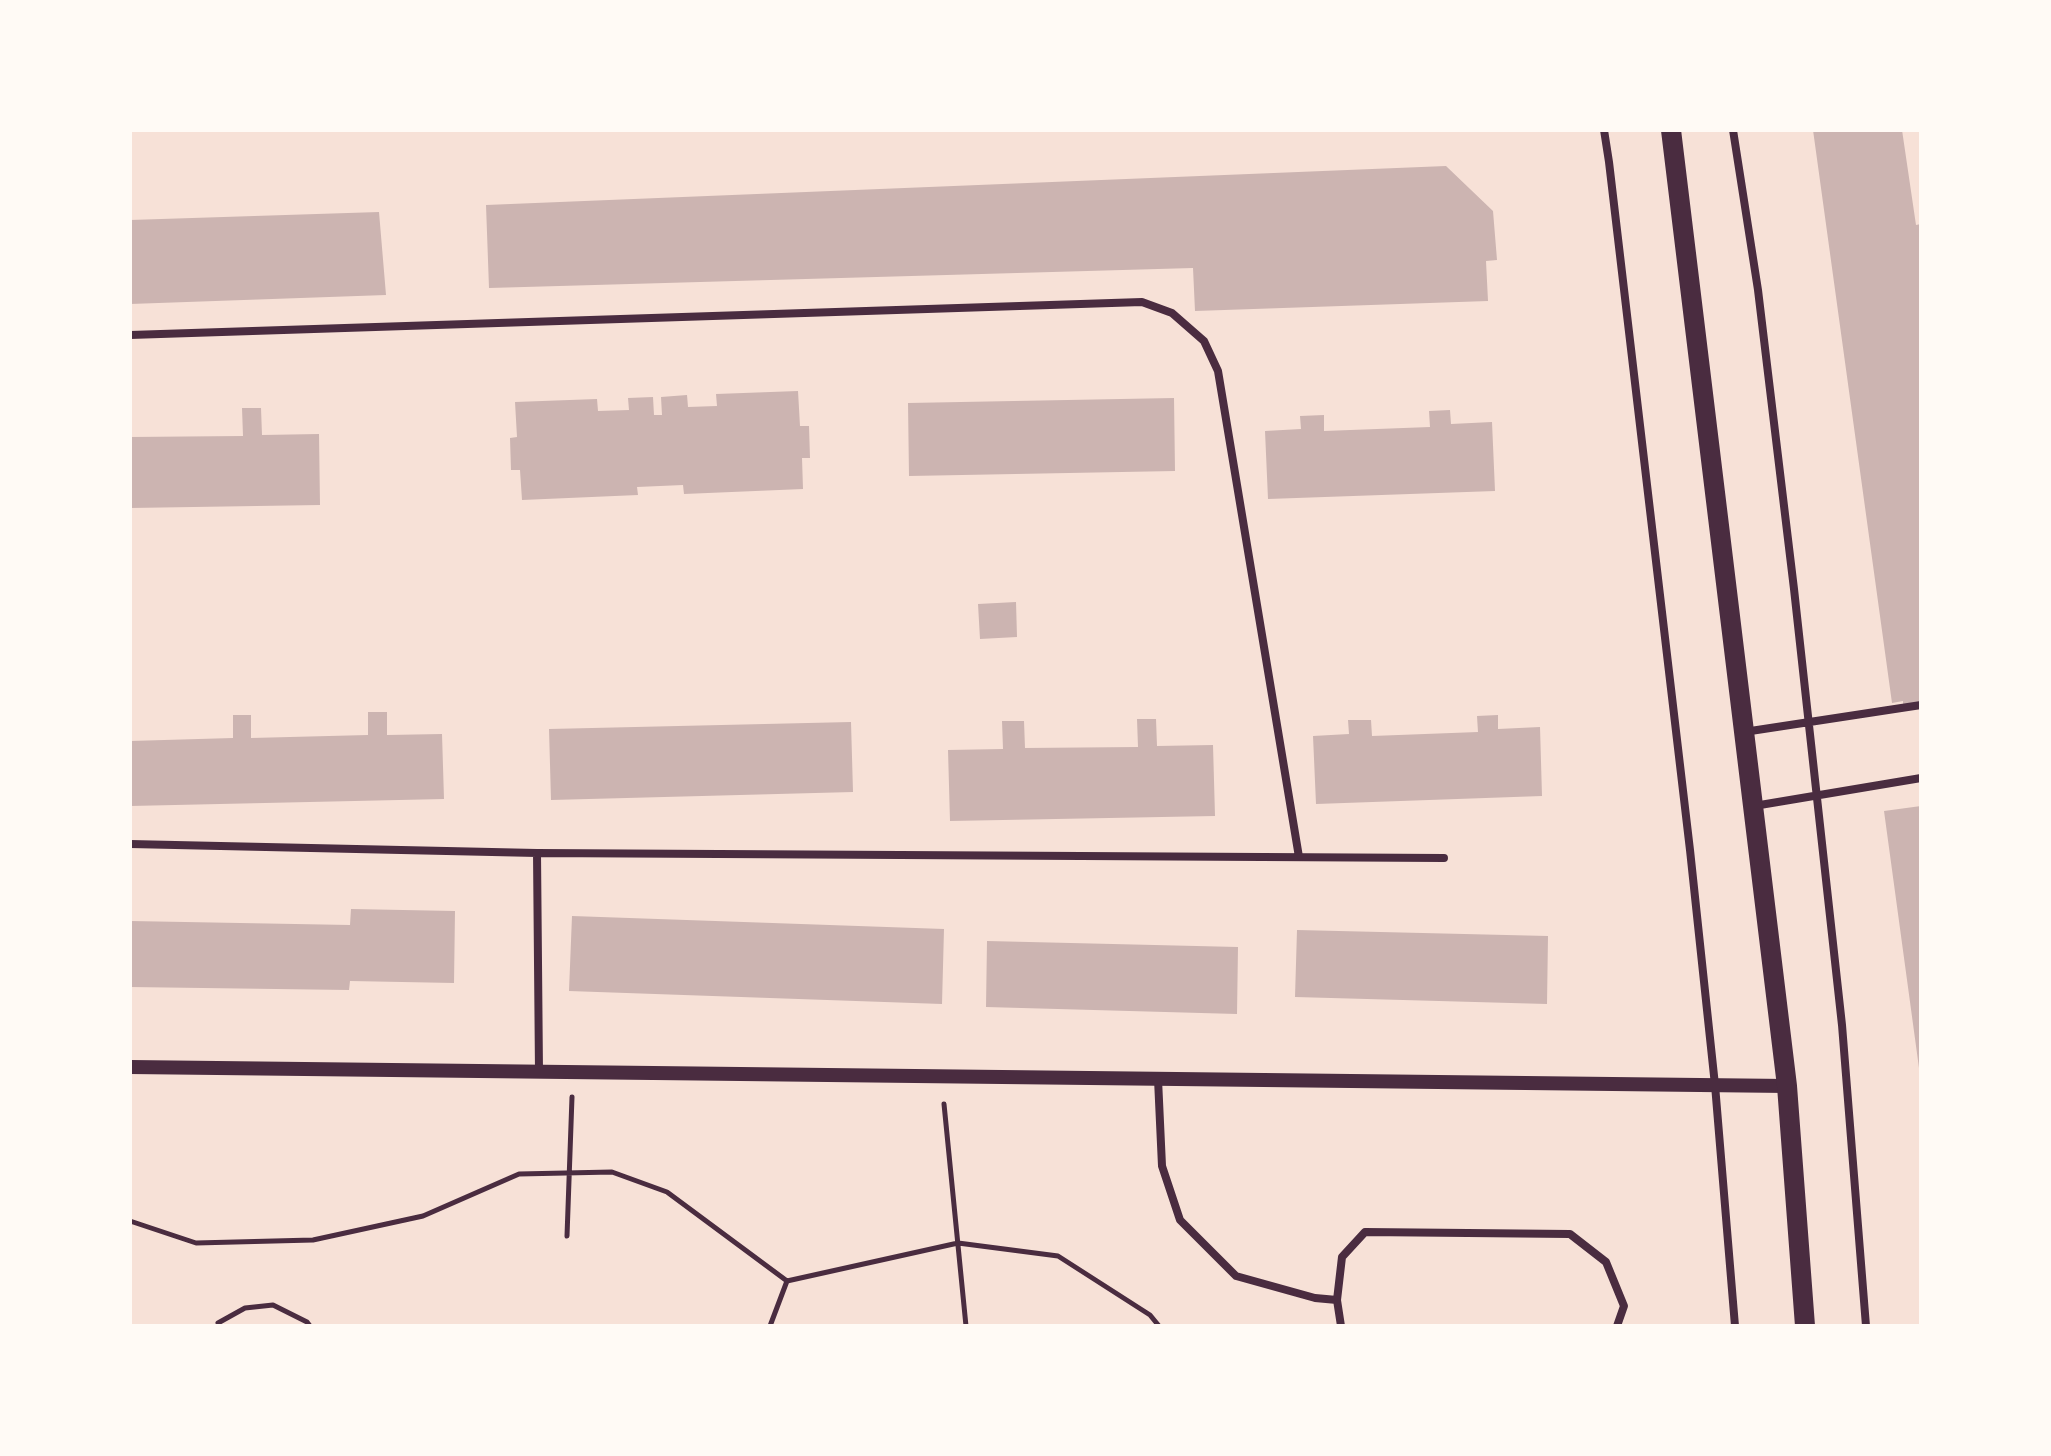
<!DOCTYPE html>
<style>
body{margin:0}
#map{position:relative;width:2051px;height:1456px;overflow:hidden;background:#f7e1d7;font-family:Signika,sans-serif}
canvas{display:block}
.frame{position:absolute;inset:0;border:132px solid #fffaf5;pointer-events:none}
</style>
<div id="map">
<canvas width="2051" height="1456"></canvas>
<div class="frame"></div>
</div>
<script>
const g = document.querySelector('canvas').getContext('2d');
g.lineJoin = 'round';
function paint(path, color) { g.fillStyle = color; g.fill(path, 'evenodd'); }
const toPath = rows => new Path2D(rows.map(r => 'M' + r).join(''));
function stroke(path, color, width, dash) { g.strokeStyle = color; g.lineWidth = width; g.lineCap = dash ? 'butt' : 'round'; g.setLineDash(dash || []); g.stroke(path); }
paint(toPath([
 [1813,130,1902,130,1916,225,1921,224,1921,702,1903,705,1903,701,1892,703],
 [1446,166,1493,211,1497,260,1486,261,1488,301,1195,311,1193,268,489,288,486,205],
 [379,212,386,295,130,304,130,220],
 [798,391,800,426,809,426,810,458,802,458,803,489,684,494,683,485,637,487,638,495,522,500,520,470,511,470,510,438,517,437,515,402,597,399,598,411,629,410,628,398,653,397,654,415,662,415,661,397,687,395,688,407,717,406,716,394],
 [1174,398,1175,471,909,476,908,403],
 [242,408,261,408,262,435,319,434,320,505,130,508,130,437,243,436],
 [1450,410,1451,424,1492,422,1495,491,1268,499,1265,431,1301,429,1300,416,1324,415,1324,431,1430,427,1429,411],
 [1016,602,1017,637,980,639,978,604],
 [368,712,387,712,387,735,442,734,444,799,130,806,130,741,233,738,233,715,251,715,251,738,368,735],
 [1498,715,1498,729,1540,727,1542,796,1316,804,1313,736,1349,734,1348,720,1371,720,1372,736,1478,732,1477,716],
 [1137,719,1156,719,1157,746,1213,745,1215,816,950,821,948,750,1003,749,1002,721,1024,721,1025,748,1138,747],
 [851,722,853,792,551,800,549,729],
 [1921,806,1921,1068,1919,1068,1884,811],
 [351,909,455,911,454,983,350,981,349,990,130,987,130,921,350,925],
 [572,916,944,929,942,1004,569,991],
 [1297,930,1548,936,1547,1004,1295,997],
 [987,941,1238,947,1237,1014,986,1007]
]), '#ccb4b1');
stroke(toPath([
 [944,1104,966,1326],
 [130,1221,196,1243,313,1240,423,1216,519,1174,612,1172,667,1192,787,1281,958,1243,1058,1256,1150,1315,1159,1326],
 [567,1236,572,1097],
 [218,1323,245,1308,273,1305,307,1322,310,1326],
 [770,1326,787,1281]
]), '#4a2c40', 5);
stroke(toPath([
 [1604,130,1609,162,1690,850,1715,1085,1735,1326],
 [1733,130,1758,290,1794,589,1842,1025,1866,1326],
 [130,335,1142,302,1172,313,1204,341,1218,371,1299,857],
 [1744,732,1921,705],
 [1754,806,1921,778],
 [130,844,537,853,1444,858],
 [537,853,539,1072],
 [1158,1079,1162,1166,1180,1220,1236,1276,1315,1298,1337,1300],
 [1341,1326,1337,1300,1342,1257,1365,1232,1570,1234,1606,1262,1624,1306,1617,1326]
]), '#4a2c40', 8);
stroke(toPath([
 [130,1067,1787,1086]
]), '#4a2c40', 14);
stroke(toPath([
 [1671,130,1787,1086,1805,1326]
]), '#4a2c40', 20);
</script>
